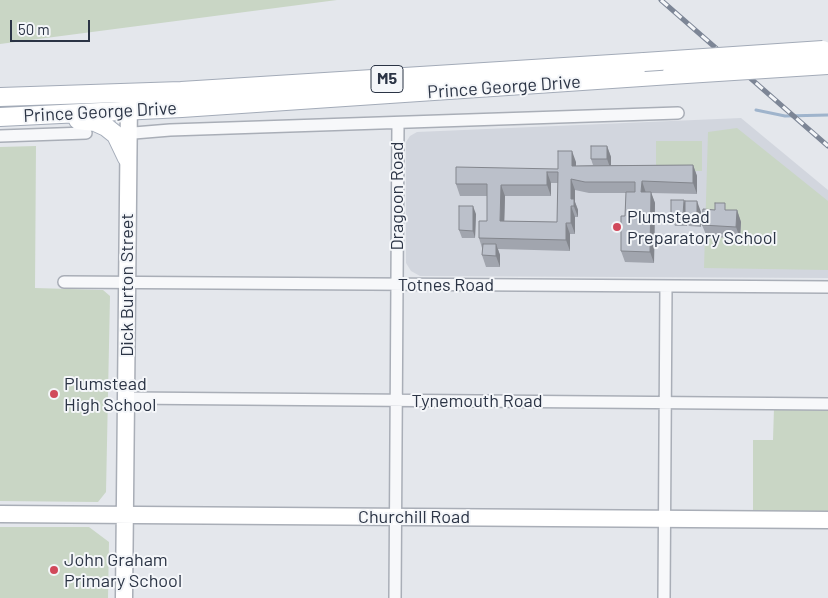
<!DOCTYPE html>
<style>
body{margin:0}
#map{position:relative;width:828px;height:598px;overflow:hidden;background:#e4e7ec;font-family:Barlow,sans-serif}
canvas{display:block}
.scale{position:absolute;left:10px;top:20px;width:80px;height:22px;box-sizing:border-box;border:2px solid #2b3445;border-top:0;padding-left:6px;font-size:15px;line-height:18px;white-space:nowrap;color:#2b3445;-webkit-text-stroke:4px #f4f6f9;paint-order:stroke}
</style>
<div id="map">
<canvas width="828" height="598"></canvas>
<div class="scale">50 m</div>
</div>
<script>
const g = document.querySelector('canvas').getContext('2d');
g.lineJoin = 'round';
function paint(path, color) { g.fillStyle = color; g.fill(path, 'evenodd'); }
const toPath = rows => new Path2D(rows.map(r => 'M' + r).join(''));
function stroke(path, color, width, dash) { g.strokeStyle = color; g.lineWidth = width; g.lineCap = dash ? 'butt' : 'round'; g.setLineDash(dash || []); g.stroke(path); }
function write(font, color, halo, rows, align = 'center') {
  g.font = font + ' Barlow,sans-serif'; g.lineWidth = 4; g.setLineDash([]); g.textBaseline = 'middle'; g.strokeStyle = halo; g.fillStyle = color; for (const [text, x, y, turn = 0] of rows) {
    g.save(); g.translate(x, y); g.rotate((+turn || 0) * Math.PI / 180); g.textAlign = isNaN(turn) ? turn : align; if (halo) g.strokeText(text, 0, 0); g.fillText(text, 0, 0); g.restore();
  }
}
paint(toPath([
 [741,118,828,190,828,278,420,276,411,271,406,263,406,142,410,136,417,132]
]), '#d2d6de');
paint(toPath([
 [0,0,337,0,0,44],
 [737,128,828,201,828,270,704,268,708,132],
 [656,141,702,141,702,171,656,171],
 [36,146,35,288,103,290,110,296,106,492,98,502,0,501,0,147],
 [774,408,828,408,828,515,753,514,753,440,773,440],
 [0,527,89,527,109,542,108,598,0,598]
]), '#c9d6c5');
stroke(toPath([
 [756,110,785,116,828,115]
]), '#9fb4cc', 3);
const street = toPath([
 [122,134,170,130,678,113],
 [0,136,86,133],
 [64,282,828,287],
 [127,398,828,404],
 [395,598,398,124],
 [664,598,666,286]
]);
const secondary = toPath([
 [0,514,828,520],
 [124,598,129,98]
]);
const primary = toPath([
 [0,97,181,91,644,62],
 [0,117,182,108,671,75],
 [78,120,95,122,106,127,116,135,127,158]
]);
stroke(street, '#a9aeb7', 14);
stroke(secondary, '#a9aeb7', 19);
stroke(primary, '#a3abb8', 20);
stroke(street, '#f7f8fa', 11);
stroke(secondary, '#fff', 16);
stroke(primary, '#fff', 18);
const rail = toPath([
 [661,0,828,146]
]);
stroke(rail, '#7d8696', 5);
stroke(rail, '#f4f6f9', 3, [9]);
const primaryBridge = toPath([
 [644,62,823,50],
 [671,75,828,65]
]);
stroke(primaryBridge, '#a3abb8', 20, []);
stroke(primaryBridge, '#fff', 18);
paint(toPath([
 [607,146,611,157,611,165,693,165,697,176,697,194,651,193,655,203,654,263,625,262,621,251,625,216,626,193,589,193,575,190,575,202,578,210,578,217,575,217,575,234,570,234,570,251,498,249,500,255,500,267,486,267,482,255,482,248,479,238,487,221,487,196,460,196,456,184,558,169,576,162,576,166,593,165,591,159],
 [551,183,558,183,557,222,504,221,505,196,551,196],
 [685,205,701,212,701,227,689,226,687,222,687,226,675,226,671,215],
 [728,210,737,210,741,222,740,238,707,237,702,225],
 [476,214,475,238,462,238,459,230]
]), '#a1a5ae');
paint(toPath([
 [607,146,611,157,611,170,607,159],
 [572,151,576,162,576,177,572,166],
 [693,165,697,176,697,194,693,183],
 [547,172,551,183,551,196,547,185],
 [571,179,575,190,575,202,578,210,578,217,571,199],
 [642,181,646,193,641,192],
 [501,185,505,196,504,232,500,221],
 [651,192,655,203,654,263,650,252],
 [684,200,688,212,685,215,687,222,687,226,683,215],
 [697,201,701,212,701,227,697,216],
 [473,206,476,214,475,238,473,231],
 [571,206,575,217,575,234,571,223],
 [737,210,741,222,740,238,736,227],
 [566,223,570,234,570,251,566,240],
 [496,244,500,255,500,267,496,256]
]), '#83868d');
const building = toPath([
 [591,146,607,146,607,159,591,159,591,146],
 [558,151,572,151,572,166,693,165,693,183,642,181,641,192,651,192,650,252,621,251,621,216,625,216,626,192,635,192,635,182,585,182,571,179,571,199,574,199,574,206,571,206,571,223,566,223,566,240,479,238,479,221,487,221,487,184,456,184,456,167,558,169,558,151],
 [547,172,558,172,557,222,500,221,501,185,547,185,547,172],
 [671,200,684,200,683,215,671,215,671,200],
 [685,201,697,201,697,216,685,215,685,201],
 [715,203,725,203,725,210,737,210,736,227,702,225,703,209,715,210,715,203],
 [459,206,473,206,473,231,459,230,459,206],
 [483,244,496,244,496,256,482,255,483,244]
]);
paint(building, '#bbc0ca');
stroke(building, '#83868d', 1);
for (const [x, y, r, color] of [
 [617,227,5,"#d1495b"],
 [54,394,5,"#d1495b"],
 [54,570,5,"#d1495b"]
]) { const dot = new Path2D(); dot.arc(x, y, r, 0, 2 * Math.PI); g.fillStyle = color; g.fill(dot); stroke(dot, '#f4f6f9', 2); }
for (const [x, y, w] of [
 [387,79,32]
]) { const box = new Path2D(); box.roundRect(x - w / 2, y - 13.5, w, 27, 4); g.fillStyle = '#f4f6f9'; g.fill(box); stroke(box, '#2b3445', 1); }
write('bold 16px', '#2b3445', null, [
 ["M5",387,79]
]);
write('18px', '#2b3445', '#f4f6f9', [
 ["Prince George Drive",504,87,-4],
 ["Prince George Drive",100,112,-3],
 ["Dragoon Road",397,196,-90],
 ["Dick Burton Street",127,285,-90],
 ["Totnes Road",446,285],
 ["Tynemouth Road",477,401],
 ["Churchill Road",414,517]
]);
write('18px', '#2b3445', '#f4f6f9', [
 ["Plumstead",627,217],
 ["Preparatory School",627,238],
 ["Plumstead",64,384],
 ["High School",64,405],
 ["John Graham",64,560],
 ["Primary School",64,581]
], 'left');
</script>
